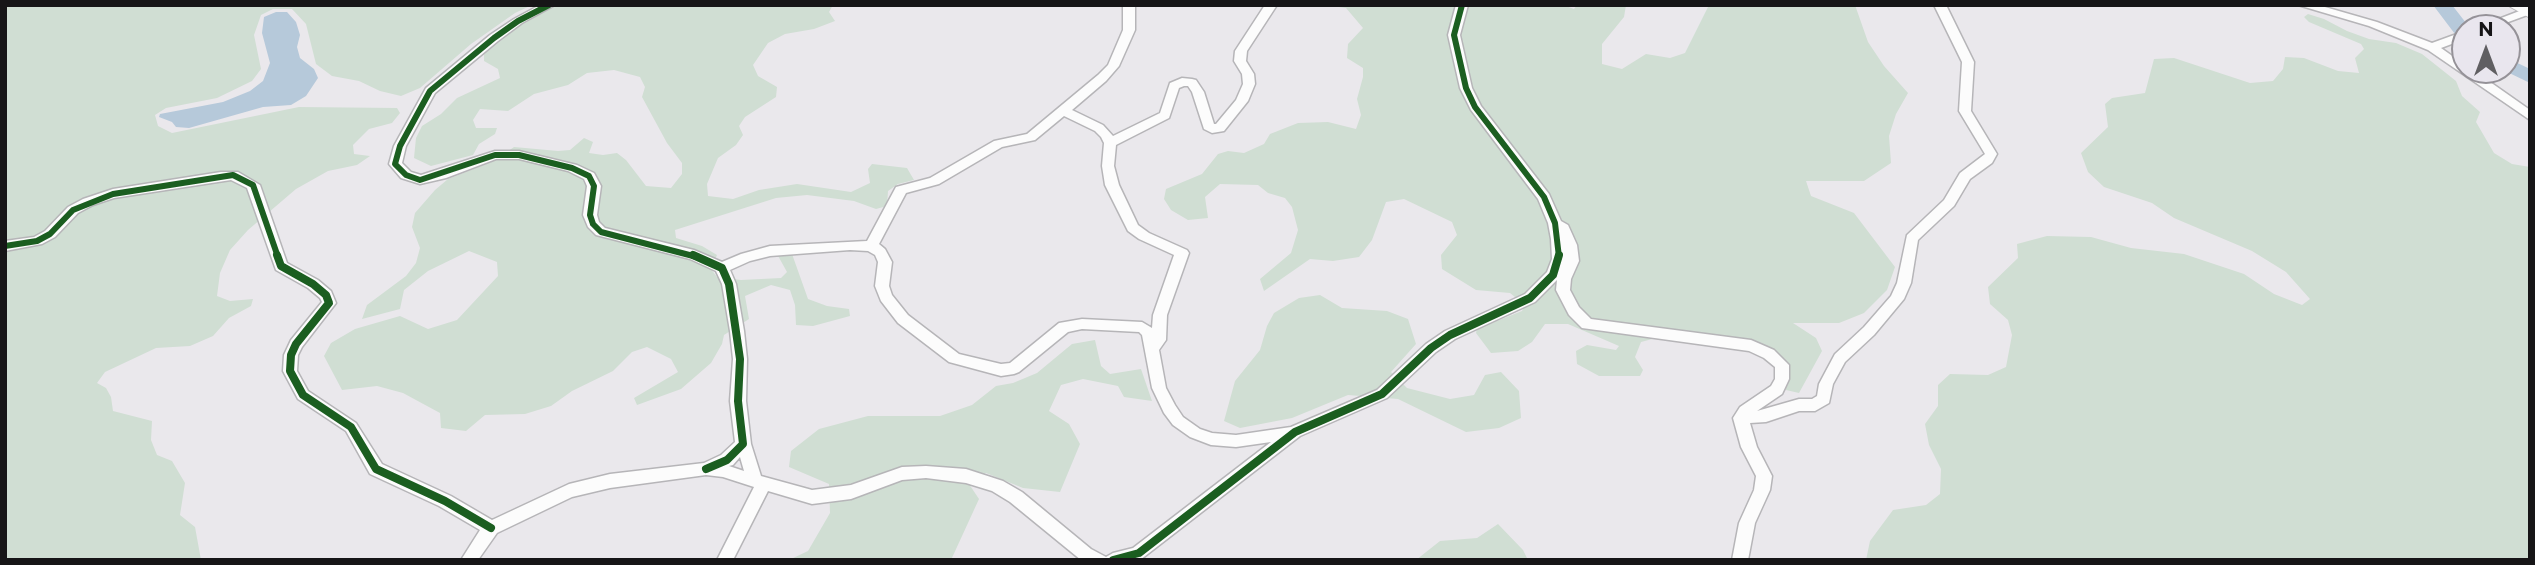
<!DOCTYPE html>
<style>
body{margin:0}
#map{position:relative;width:2535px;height:565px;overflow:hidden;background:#eae8ec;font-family:Montserrat,sans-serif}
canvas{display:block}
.frame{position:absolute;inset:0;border:7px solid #161517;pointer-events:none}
.north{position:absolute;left:2451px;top:14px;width:70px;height:70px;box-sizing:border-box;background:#e9e6ee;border:2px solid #959298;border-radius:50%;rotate:0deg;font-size:19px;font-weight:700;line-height:28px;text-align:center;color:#161517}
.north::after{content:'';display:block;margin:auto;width:24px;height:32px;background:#605f62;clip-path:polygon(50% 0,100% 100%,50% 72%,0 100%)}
</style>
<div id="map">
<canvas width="2535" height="565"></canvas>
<div class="frame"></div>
<div class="north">N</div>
</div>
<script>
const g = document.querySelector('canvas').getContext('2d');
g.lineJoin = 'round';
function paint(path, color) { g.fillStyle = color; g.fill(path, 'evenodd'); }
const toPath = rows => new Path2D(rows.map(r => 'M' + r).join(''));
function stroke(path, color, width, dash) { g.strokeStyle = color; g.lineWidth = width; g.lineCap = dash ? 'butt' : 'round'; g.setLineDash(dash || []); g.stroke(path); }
paint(toPath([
 [5,5,532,5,515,13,471,44,420,88,401,96,380,91,359,81,332,76,316,64,306,24,292,9,273,9,261,15,254,35,261,69,252,81,217,98,166,108,155,115,158,126,172,133,299,107,397,108,400,113,392,123,369,129,353,145,354,154,370,156,357,165,328,171,296,189,248,230,230,250,220,273,217,296,230,301,253,299,251,306,229,318,213,336,190,346,156,348,105,372,97,383,106,388,111,397,113,411,152,421,151,440,157,455,172,461,185,483,180,515,195,527,201,560,5,560],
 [557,5,833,5,829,12,835,21,814,29,785,34,768,43,753,65,758,76,777,87,776,97,745,117,739,126,743,135,736,145,718,158,707,184,708,196,733,199,759,190,797,184,851,192,870,183,868,169,872,164,907,168,914,180,898,184,888,191,887,206,876,209,854,201,807,195,776,198,675,230,676,238,702,246,717,255,711,269,717,277,741,280,781,278,787,272,777,254,792,254,808,299,827,306,849,309,850,316,813,326,796,325,795,305,790,290,771,285,745,296,749,319,724,335,722,344,711,363,681,389,637,405,634,398,678,372,671,359,647,347,632,352,613,371,572,391,551,406,525,414,485,415,466,431,441,428,440,413,403,393,377,386,342,390,324,356,331,343,355,329,400,316,428,329,457,320,498,276,497,262,469,251,428,271,404,290,400,309,362,319,367,305,406,276,416,263,420,248,412,227,415,213,435,190,448,179,494,161,514,147,558,151,570,150,584,138,593,142,589,153,603,155,617,153,626,160,646,186,671,188,682,174,682,163,667,143,642,97,645,87,640,77,614,70,587,73,568,85,534,94,508,111,480,109,473,120,476,128,497,128,495,134,479,144,473,155,431,166,414,158,416,138,422,126,441,114,457,98,500,78,498,69,484,61,484,54,521,25],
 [1324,5,1563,5,1574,9,1577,5,1626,5,1624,17,1602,44,1602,64,1622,69,1646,54,1670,58,1685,53,1709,5,1855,5,1868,42,1884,66,1908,93,1896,114,1889,136,1891,163,1864,181,1806,181,1811,196,1854,213,1895,267,1887,290,1864,313,1839,323,1793,323,1816,338,1822,351,1799,393,1786,390,1783,363,1776,354,1656,338,1641,342,1635,357,1643,370,1640,376,1599,376,1577,364,1576,351,1587,345,1616,350,1619,346,1568,324,1545,324,1532,342,1518,351,1491,353,1476,333,1477,329,1522,311,1525,305,1510,293,1476,290,1442,269,1441,255,1457,235,1452,222,1404,199,1386,202,1372,240,1359,257,1333,261,1310,259,1264,291,1260,279,1291,253,1298,230,1292,207,1285,198,1268,193,1258,185,1220,184,1205,197,1208,218,1188,220,1171,210,1164,199,1166,189,1202,174,1218,154,1228,151,1244,153,1264,144,1270,134,1298,123,1328,122,1356,129,1361,115,1357,99,1363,77,1363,68,1347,58,1348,44,1363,28,1346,8],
 [2308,14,2324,19,2347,31,2369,39,2396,43,2422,54,2456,81,2462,96,2480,112,2476,122,2494,153,2512,164,2530,167,2530,560,1866,560,1870,541,1893,510,1926,505,1940,494,1941,469,1929,445,1925,424,1938,406,1938,385,1950,374,1988,375,2006,367,2012,335,2008,320,1990,304,1988,287,2018,258,2017,244,2047,236,2091,237,2131,248,2184,254,2244,274,2274,294,2302,305,2310,299,2286,272,2252,251,2174,218,2152,203,2104,187,2088,172,2081,153,2108,127,2105,104,2112,98,2145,93,2154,59,2174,58,2250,83,2273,81,2283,69,2285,57,2304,58,2338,71,2359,73,2355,58,2364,49,2361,44,2309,22,2304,17],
 [1320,295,1342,308,1387,311,1408,319,1416,344,1391,372,1407,388,1450,399,1474,395,1485,375,1501,372,1519,391,1521,418,1499,428,1466,432,1398,399,1348,395,1292,418,1240,428,1224,421,1235,381,1260,350,1267,326,1274,313,1299,298],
 [1095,340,1101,366,1110,374,1141,369,1152,401,1124,397,1118,386,1083,379,1061,385,1049,411,1069,424,1080,444,1060,492,1023,488,986,473,969,484,979,499,951,560,789,560,808,551,830,513,829,484,789,467,791,451,819,429,868,416,940,416,972,405,996,386,1013,383,1037,373,1072,344],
 [1498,524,1523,550,1528,560,1416,560,1440,541,1477,538]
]), '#d0ded3');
paint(toPath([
 [276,12,287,12,296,22,300,35,297,47,300,58,314,69,318,78,306,96,291,105,263,107,189,128,176,127,172,122,159,117,160,114,223,102,250,91,263,81,270,63,262,33,264,17]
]), '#b6c9da');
paint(toPath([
 [2433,5,2452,5,2470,28,2465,28,2465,40,2458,38,2433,5],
 [2507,58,2530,69,2530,83,2503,70,2507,70,2507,58]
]), '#b6c9da');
const minor = toPath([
 [540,5,555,5,522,23,498,41,435,93,406,146,402,163,411,172,421,175,495,151,519,151,577,165,594,173,601,186,597,215,599,222,605,228,694,250,722,262,741,254,770,246,867,241,896,187,930,178,994,141,1027,134,1098,75,1108,65,1123,30,1123,5,1135,5,1135,30,1119,66,1106,81,1072,110,1103,125,1113,136,1160,113,1170,83,1182,78,1192,79,1196,80,1204,92,1214,124,1216,124,1236,100,1243,84,1242,74,1234,61,1235,51,1265,5,1277,5,1247,51,1246,61,1254,74,1255,84,1248,101,1224,131,1212,133,1204,129,1192,92,1188,86,1184,86,1179,88,1169,118,1116,145,1114,166,1119,185,1138,225,1149,233,1187,250,1189,253,1167,315,1166,340,1159,350,1166,388,1175,405,1183,417,1200,429,1212,433,1236,435,1291,427,1377,390,1426,344,1445,331,1525,294,1547,272,1552,259,1551,239,1548,223,1538,199,1471,110,1460,88,1448,35,1456,5,1468,5,1460,35,1472,88,1481,106,1549,194,1561,221,1568,225,1577,245,1579,261,1571,279,1570,290,1579,307,1591,319,1751,340,1774,350,1789,365,1789,379,1782,394,1757,411,1799,399,1812,399,1817,396,1819,384,1835,354,1864,327,1891,296,1897,283,1907,235,1944,200,1960,173,1985,154,1959,111,1962,62,1934,5,1946,5,1974,62,1971,111,1997,154,1992,163,1970,179,1954,206,1918,240,1911,283,1904,299,1874,335,1845,362,1833,384,1829,403,1815,411,1799,411,1766,422,1750,423,1757,447,1772,476,1770,490,1755,523,1748,560,1732,560,1739,523,1754,490,1756,476,1741,447,1733,418,1740,407,1771,386,1775,379,1775,367,1764,358,1749,351,1582,328,1569,315,1556,290,1557,280,1535,302,1455,339,1436,352,1387,398,1300,436,1140,560,1081,560,1010,502,992,491,966,483,926,478,902,480,851,499,812,504,768,491,733,560,717,560,754,487,723,477,706,475,610,488,572,497,497,533,478,560,461,560,480,530,439,506,370,474,346,431,298,399,283,371,284,355,291,340,322,302,320,298,308,288,276,270,247,188,231,180,114,198,93,205,78,213,55,237,42,244,5,251,5,241,34,237,45,231,68,207,83,199,113,189,221,172,238,172,260,185,287,263,318,280,331,291,336,303,302,347,298,355,297,371,308,391,356,423,382,464,451,496,492,520,569,484,610,474,704,463,721,455,735,442,730,401,733,359,730,331,722,284,716,271,690,259,596,235,588,227,583,215,587,186,584,179,568,171,519,159,496,159,446,178,420,184,401,178,389,164,394,146,426,88,490,35,514,19,540,5],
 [1064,116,1095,131,1101,137,1104,143,1102,166,1105,185,1128,231,1139,239,1174,255,1153,315,1152,328,1142,322,1082,319,1059,323,1010,363,1001,364,959,354,908,315,892,295,889,286,892,262,885,249,879,244,906,193,939,184,1002,147,1035,140,1064,116],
 [850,250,868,251,875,255,878,262,875,286,881,301,898,323,949,362,1001,376,1014,374,1019,372,1068,332,1082,329,1139,332,1142,335,1152,388,1164,413,1173,425,1190,437,1211,445,1236,447,1271,442,1133,548,1113,553,1106,557,1091,549,1022,492,1003,481,966,469,926,466,902,467,851,485,812,490,761,476,751,444,746,401,747,359,744,331,736,284,730,270,750,261,770,256,850,250],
 [740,457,744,471,729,466,733,465,740,457],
 [2298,5,2318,5,2377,22,2432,43,2465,31,2465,39,2441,48,2465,65,2465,70,2473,70,2530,110,2530,120,2428,50,2369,26,2298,5],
 [2530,7,2530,14,2492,28,2475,28,2530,7]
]);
const major = toPath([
 [2507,5,2525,5,2530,8,2530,18,2507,5]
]);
stroke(minor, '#b6b5b8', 3);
stroke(major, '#b6b5b8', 2);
paint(minor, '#fcfcfc');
paint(major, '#fcfcfc');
stroke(toPath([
 [549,5,518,21,494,38,430,91,400,146,395,164,406,175,420,180,495,155,519,155,572,168,589,176,594,186,590,215,593,224,601,232,697,257],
 [1462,5,1454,35,1466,88,1475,107,1544,197,1555,223,1559,257],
 [5,246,37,241,50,234,73,210,113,194,233,175,253,185,278,257]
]), '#1b5e20', 6);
stroke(toPath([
 [277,255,281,266,313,284,326,295,329,303,296,344,291,355,290,371,303,395,351,427,376,469,445,501,491,528],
 [693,255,722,268,729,284,740,359,738,401,743,444,727,460,706,469],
 [1113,560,1139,553,1295,432,1382,394,1431,348,1450,335,1530,298,1553,275,1559,255]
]), '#1b5e20', 8);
</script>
